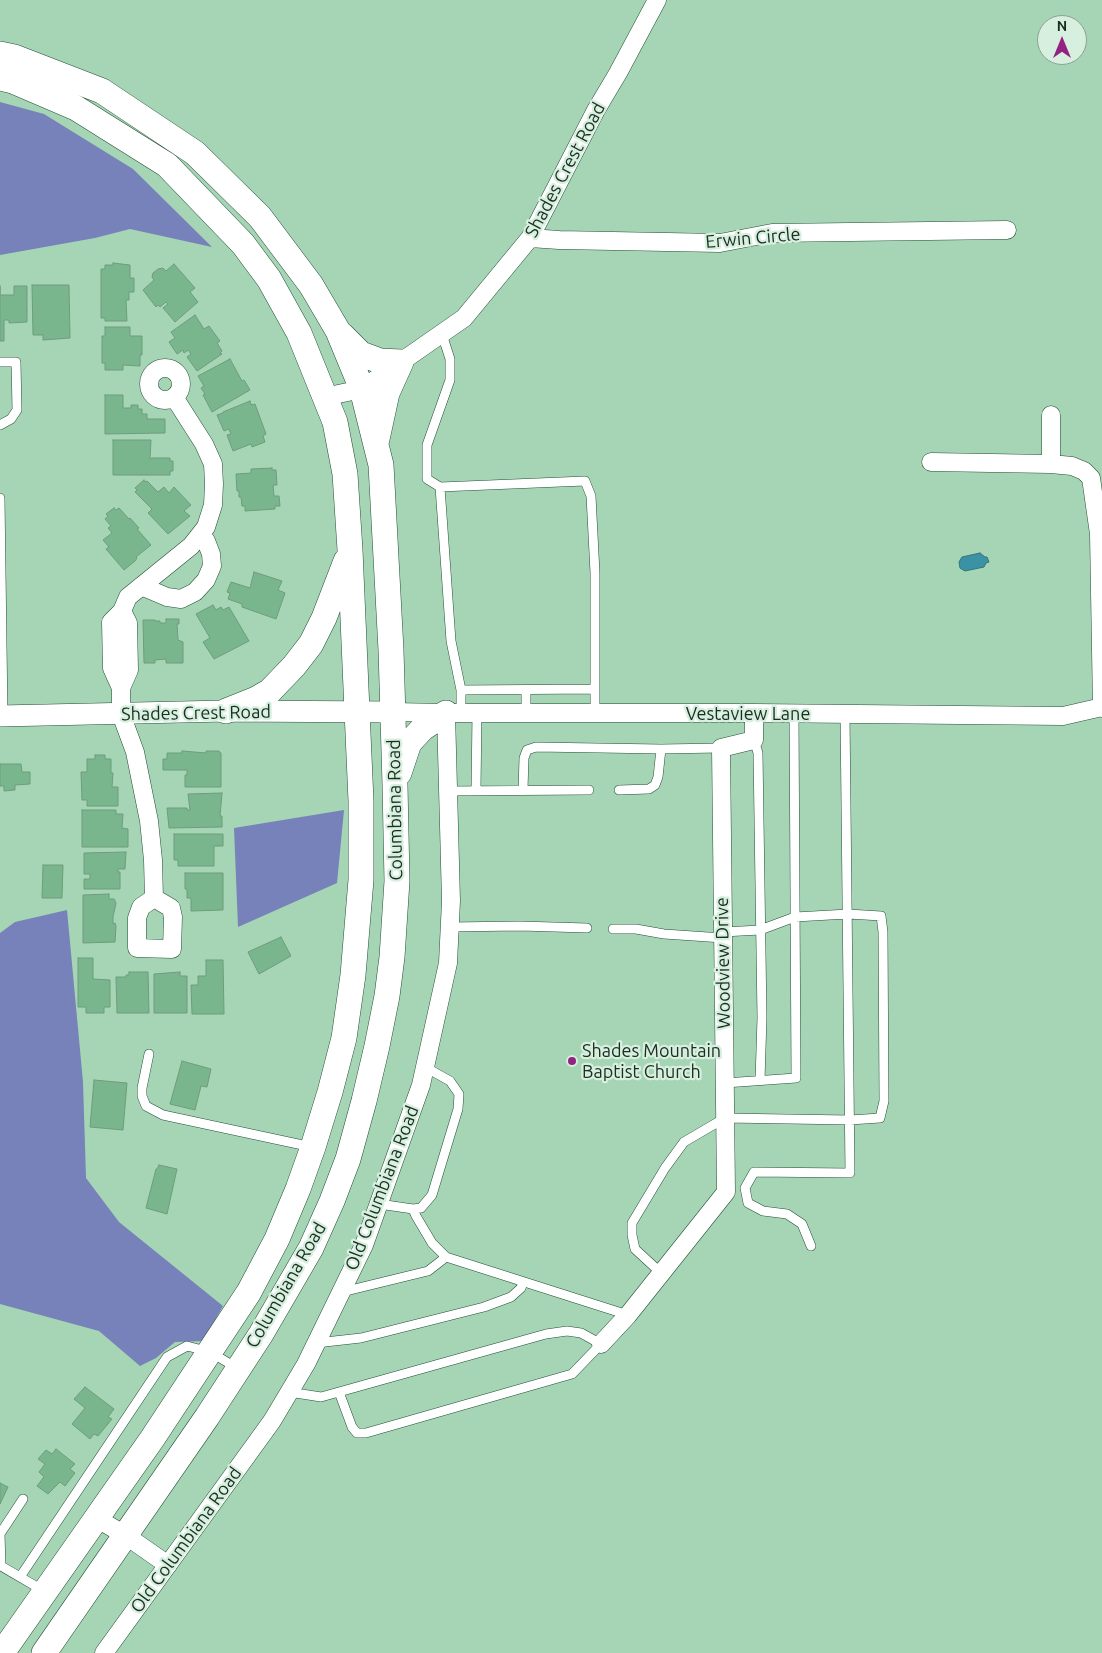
<!DOCTYPE html>
<style>
body{margin:0}
#map{position:relative;width:1102px;height:1653px;overflow:hidden;background:#a5d5b5;font-family:Ubuntu,sans-serif}
canvas{display:block}
.north{position:absolute;left:1037px;top:15px;width:50px;height:50px;box-sizing:border-box;background:#d7efde;border:1px solid #8ba192;border-radius:50%;rotate:0deg;font-size:14px;font-weight:700;line-height:20px;text-align:center;color:#1a2d21}
.north::after{content:'';display:block;margin:auto;width:18px;height:22px;background:#932282;clip-path:polygon(50% 0,100% 100%,50% 72%,0 100%)}
</style>
<div id="map">
<canvas width="1102" height="1653"></canvas>
<div class="north">N</div>
</div>
<script>
const g = document.querySelector('canvas').getContext('2d');
g.lineJoin = 'round';
function paint(path, color) { g.fillStyle = color; g.fill(path, 'evenodd'); }
const toPath = rows => new Path2D(rows.map(r => 'M' + r).join(''));
function stroke(path, color, width, dash) { g.strokeStyle = color; g.lineWidth = width; g.lineCap = dash ? 'butt' : 'round'; g.setLineDash(dash || []); g.stroke(path); }
function write(font, color, halo, rows, align = 'center') {
  g.font = font + ' Ubuntu,sans-serif'; g.lineWidth = 4.5; g.setLineDash([]); g.textBaseline = 'middle'; g.strokeStyle = halo; g.fillStyle = color; for (const [text, x, y, turn = 0] of rows) {
    g.save(); g.translate(x, y); g.rotate((+turn || 0) * Math.PI / 180); g.textAlign = isNaN(turn) ? turn : align; if (halo) g.strokeText(text, 0, 0); g.fillText(text, 0, 0); g.restore();
  }
}
paint(toPath([
 [0,102,44,114,133,169,212,247,130,229,95,238,0,255],
 [344,810,337,883,238,927,234,828],
 [67,910,83,1082,86,1178,119,1222,223,1306,203,1341,175,1342,156,1358,140,1366,99,1331,0,1304,0,933,15,922]
]), '#7682b9');
const water = toPath([
 [980,553,985,557,987,557,989,562,986,563,984,567,965,571,960,568,959,562,962,557,980,553]
]);
paint(water, '#3c92a5');
stroke(water, '#32747d', 1);
const building = toPath([
 [113,263,130,265,130,278,134,278,134,292,129,292,129,300,126,300,127,321,105,321,105,318,101,318,101,269,105,269,105,265,113,265,113,263],
 [174,264,195,288,190,292,198,302,175,322,163,308,168,304,166,302,160,307,158,305,156,307,143,290,154,280,152,277,153,273,158,269,163,268,166,271,174,264],
 [32,285,69,285,70,338,43,340,43,335,33,335,32,285],
 [0,286,0,295,14,295,14,286,27,286,27,322,9,323,9,320,4,320,4,341,0,341,0,286],
 [195,315,204,329,209,326,220,341,217,343,222,351,220,353,222,354,197,371,187,357,191,354,188,350,184,353,183,350,177,354,169,342,175,338,171,332,195,315],
 [105,327,130,327,130,336,142,336,142,355,140,355,140,366,123,365,123,370,105,370,105,363,102,363,102,336,105,336,105,327],
 [230,359,242,381,244,380,250,390,212,412,203,395,205,394,201,388,204,386,198,376,230,359],
 [105,395,123,395,123,408,131,408,131,405,138,405,138,409,142,409,142,414,147,414,147,419,165,419,165,433,105,434,105,395],
 [250,401,251,405,255,404,266,434,263,436,265,442,252,447,251,444,233,451,227,435,231,434,229,429,224,431,217,415,223,413,223,412,250,401],
 [113,440,151,440,150,459,152,458,170,458,170,461,173,461,173,471,170,471,170,475,113,475,113,440],
 [272,468,272,470,276,470,277,485,273,485,274,496,279,496,280,506,275,506,275,509,245,511,245,506,242,506,241,497,239,497,239,491,237,491,236,474,251,473,251,469,272,468],
 [144,480,145,482,147,481,158,492,164,487,169,493,174,487,191,505,184,511,190,516,168,534,148,513,152,509,135,492,137,490,135,488,144,480],
 [114,508,116,510,119,508,129,519,130,518,139,528,137,529,151,545,136,557,137,558,135,561,124,570,106,549,109,547,103,540,112,533,108,528,111,526,105,519,108,516,106,514,114,508],
 [254,572,282,581,278,590,285,593,276,619,242,607,242,604,228,599,230,593,227,592,231,582,250,588,254,572],
 [213,605,216,610,221,607,223,610,229,607,249,641,214,659,203,642,210,638,196,614,213,605],
 [166,619,179,619,179,624,177,624,178,640,183,642,183,663,166,663,166,659,155,660,155,663,144,663,143,620,155,620,155,621,160,621,160,623,166,623,166,619],
 [182,751,206,753,206,751,219,751,221,753,221,787,185,787,185,775,187,775,187,770,163,770,163,759,167,759,167,753,182,753,182,751],
 [95,755,105,755,105,759,111,759,111,773,113,773,112,787,118,787,118,806,87,806,87,800,82,800,81,772,87,772,87,759,95,759,95,755],
 [0,764,21,764,22,772,30,772,30,784,15,785,15,790,4,791,4,786,0,786,0,764],
 [222,793,220,816,222,816,222,827,169,828,167,808,187,808,187,810,190,810,188,794,222,793],
 [82,810,116,810,116,814,123,814,122,828,128,829,128,847,82,847,82,810],
 [174,834,223,834,223,846,214,846,214,866,178,866,178,860,174,860,174,834],
 [126,852,125,869,118,869,118,872,120,872,120,889,84,889,84,879,90,879,90,874,84,874,84,853,126,852],
 [43,865,63,865,62,898,42,898,43,865],
 [185,873,223,873,223,910,191,911,191,898,187,898,187,889,185,889,185,873],
 [109,894,109,899,114,899,116,903,113,917,113,924,115,923,116,926,115,942,83,943,83,895,109,894],
 [281,937,291,956,259,974,248,952,281,937],
 [78,958,93,958,93,979,110,980,110,1007,104,1007,104,1013,86,1013,86,1007,78,1007,78,958],
 [206,960,223,960,224,1014,192,1014,191,985,198,985,198,976,206,976,206,960],
 [129,972,148,972,149,1013,117,1013,116,977,126,977,126,975,129,975,129,972],
 [180,972,180,976,187,976,187,1013,154,1013,154,974,180,972],
 [182,1061,211,1069,207,1087,201,1086,195,1110,170,1104,182,1061],
 [94,1080,127,1083,123,1130,90,1127,94,1080],
 [159,1165,177,1169,167,1214,146,1208,156,1169,157,1169,159,1165],
 [85,1387,114,1409,108,1417,112,1419,98,1436,94,1434,90,1439,72,1424,85,1408,74,1399,85,1387],
 [56,1449,75,1464,70,1469,75,1473,65,1486,60,1482,48,1494,37,1486,44,1477,39,1472,45,1464,38,1459,46,1450,52,1454,56,1449],
 [0,1483,8,1487,0,1504,0,1483]
]);
paint(building, '#79b68e');
stroke(building, '#6e9c7d', 1);
const service = toPath([
 [442,334,450,359,450,380,427,445,427,479,440,487,585,481,591,496,595,573,595,713],
 [0,362,16,362,17,410,11,419,0,425],
 [440,487,451,641,461,690,595,689],
 [0,498,3,716],
 [526,690,526,713],
 [461,713,461,690],
 [754,740,758,753,762,1018,760,1080],
 [523,789,524,758,527,750,536,747,661,749],
 [476,790,477,713],
 [619,790,649,789,655,785,658,777,661,749,721,748],
 [448,791,589,790],
 [450,927,520,926,587,928],
 [613,929,636,929,664,934,723,938],
 [149,1054,142,1088,142,1096,146,1106,163,1115,312,1147],
 [725,1083,796,1078,794,714],
 [379,1204,413,1209,421,1208,432,1195,458,1109,459,1094,450,1081,425,1067],
 [811,1246,802,1224,787,1214,763,1211,748,1203,745,1188,754,1172,850,1173,845,714],
 [446,1257,628,1315],
 [661,1273,635,1249,632,1235,632,1223,665,1168,684,1142,725,1118,850,1120,880,1118,884,1101,883,932,881,916,848,914,795,917,760,930,723,932],
 [342,1292,428,1271,446,1257,432,1243,416,1216,413,1209],
 [316,1343,361,1338,484,1307,511,1297,521,1288,523,1282],
 [289,1392,321,1397,546,1334,567,1331,581,1333,601,1344,572,1374,366,1433,357,1433,352,1427,339,1392],
 [23,1499,0,1534,1,1566,44,1591],
 [20,1577,167,1357,187,1346,210,1352,237,1368]
]);
const minor = toPath([
 [530,238,559,240,720,243,772,233,1007,230],
 '149 384a16 16 0 1 1 32 0a16 16 0 1 1-32 0Z',
 [324,397,362,389,464,318,530,238,596,110,618,73,657,0],
 [931,462,1051,464,1072,466,1084,471,1091,478,1099,534,1102,708],
 [1051,464,1051,415],
 [141,586,167,597,181,599,195,592,206,580,212,566,211,554,206,541,201,534],
 [121,688,129,670,128,623,122,611],
 [393,712,446,713,754,713,1063,716,1102,707],
 [154,898,153,860,149,821,135,752,121,714,121,688,112,668,111,622,122,611,128,597,191,546,206,527,213,505,214,484,213,464,204,444,174,397],
 [154,898,171,908,173,917,172,949,137,948,137,918,141,907,154,898],
 [601,1344,628,1315,726,1192,721,748,754,740,754,713],
 [96,1518,125,1535,168,1565],
 [104,1653,272,1421,306,1364,364,1245,421,1085,448,963,451,901,446,713]
]);
const tertiary = toPath([
 [0,716,226,711,393,712]
]);
const secondary = toPath([
 [0,54,14,57,102,91,195,153,260,217,311,285,338,331,362,389,381,465,391,650,395,785,397,881,392,957,387,996,377,1046,364,1101,348,1159,332,1201,311,1248,261,1334,207,1417,44,1653],
 [0,78,13,81,76,108,167,165,243,244,269,279,299,333,335,422,345,474,350,550,357,711,361,801,361,880,353,975,344,1038,330,1092,313,1147,298,1189,277,1239,249,1292,152,1439,2,1653],
 [342,335,361,354,380,361,401,362,387,393,377,439],
 [226,711,256,699,270,691,294,666,311,644,324,618,346,561],
 [399,773,409,743,423,728,446,713]
]);
stroke(service, '#224f34', 10);
stroke(minor, '#224f34', 19);
stroke(tertiary, '#224f34', 22);
stroke(secondary, '#224f34', 26);
stroke(service, '#fff', 9);
stroke(minor, '#fff', 18);
stroke(tertiary, '#fff', 21);
stroke(secondary, '#fff', 25);
for (const [x, y, r, color] of [
 [572,1061,5,"#932282"]
]) { const dot = new Path2D(); dot.arc(x, y, r, 0, 2 * Math.PI); g.fillStyle = color; g.fill(dot); stroke(dot, '#d7efde', 2); }
write('18px', '#1a2d21', '#d7efde', [
 ["Shades Crest Road",565,170,-62],
 ["Erwin Circle",753,238,-5],
 ["Shades Crest Road",196,713,-1],
 ["Vestaview Lane",748,714],
 ["Columbiana Road",395,810,-91],
 ["Woodview Drive",723,963,-91],
 ["Old Columbiana Road",382,1188,-69],
 ["Columbiana Road",286,1285,-60],
 ["Old Columbiana Road",186,1540,-54]
]);
write('18px', '#1a2d21', '#d7efde', [
 ["Shades Mountain",582,1051],
 ["Baptist Church",582,1072]
], 'left');
</script>
